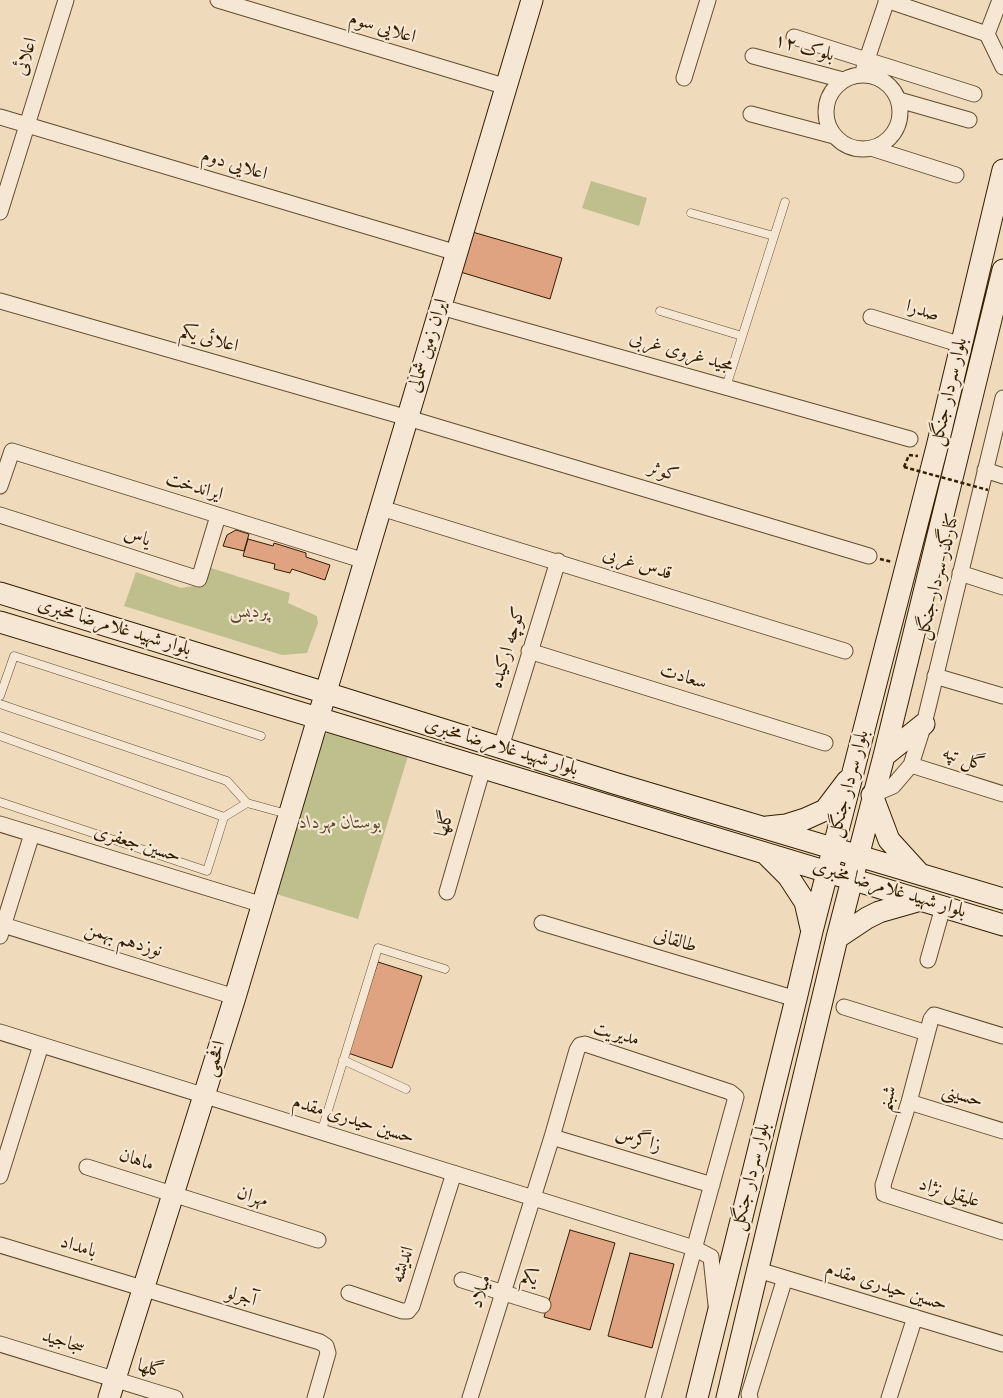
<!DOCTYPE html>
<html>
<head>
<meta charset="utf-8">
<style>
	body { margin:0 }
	canvas { display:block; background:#efdabc }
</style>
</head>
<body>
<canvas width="1003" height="1398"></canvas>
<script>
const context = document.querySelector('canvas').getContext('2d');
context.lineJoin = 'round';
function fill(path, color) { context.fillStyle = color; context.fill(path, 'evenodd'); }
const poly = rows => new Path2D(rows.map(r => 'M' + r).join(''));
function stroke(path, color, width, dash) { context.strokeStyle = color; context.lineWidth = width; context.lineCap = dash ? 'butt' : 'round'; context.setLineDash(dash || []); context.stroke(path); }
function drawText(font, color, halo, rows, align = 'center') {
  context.font = font + ' "IM FELL English",Amiri,serif'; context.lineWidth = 4.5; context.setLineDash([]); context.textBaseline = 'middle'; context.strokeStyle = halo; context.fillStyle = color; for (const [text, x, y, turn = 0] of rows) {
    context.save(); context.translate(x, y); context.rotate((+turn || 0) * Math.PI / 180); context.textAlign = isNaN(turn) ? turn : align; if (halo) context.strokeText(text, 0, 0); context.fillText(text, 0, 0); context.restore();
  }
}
fill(poly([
	[591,181,647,198,639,226,582,208],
	[211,568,290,593,288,603,317,616,318,623,307,653,282,655,124,606,136,572,181,588,205,584],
	[329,732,408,756,358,919,273,893,320,738]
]), '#bfbe8d');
const building = poly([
	[469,231,562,258,550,299,457,271,469,231],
	[236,530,249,534,244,551,223,546,227,535,236,530],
	[248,539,273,546,274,543,306,553,306,557,330,565,325,580,292,569,290,573,274,569,275,564,243,556,248,539],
	[378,962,422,976,392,1068,348,1053,378,962],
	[570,1230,615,1243,590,1330,544,1317,570,1230],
	[630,1253,674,1264,652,1348,608,1336,630,1253]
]);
fill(building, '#e0a382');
stroke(building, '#331e00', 1);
const lane = poly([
	[691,213,774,236],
	[660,311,742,336],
	[726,387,785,202],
	[0,696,14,656,261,736],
	[0,704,227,781,247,803,287,814],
	[0,736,224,817],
	[0,802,207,871,224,817,247,803],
	[343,1060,406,1089],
	[321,1133,378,948,445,969]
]);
const street = poly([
	[218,0,507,87],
	[886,0,987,34],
	[1000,0,987,34,1003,67],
	[794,37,974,94],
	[753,56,843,80],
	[864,68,887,0],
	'826 112a37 37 0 1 1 74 0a37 37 0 1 1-74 0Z',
	[684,78,708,0],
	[899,100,969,120],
	[751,114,834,136],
	[0,117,457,253],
	[871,148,956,175],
	[0,212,66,0],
	[0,301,408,418,869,556],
	[441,307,910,439],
	[871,317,962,345],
	[985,470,1003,476],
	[0,486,12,451,365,561],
	[381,508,845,651],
	[0,515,199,579,218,516],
	[960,573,1003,587],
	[529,651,825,743],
	[935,676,1003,696],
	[501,747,558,561],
	[911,765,1003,794],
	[872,795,893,786,911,765,924,724,1003,398],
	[0,824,263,905],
	[447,892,483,768],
	[542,923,796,999],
	[0,924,235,997],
	[0,936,32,834],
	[928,960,943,907],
	[844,1007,927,1033],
	[0,1032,694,1248,711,1257,716,1305],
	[1003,1036,934,1015,931,1019,909,1102,883,1185,884,1194,1003,1232],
	[909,1102,1003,1131],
	[552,1137,712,1185],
	[87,1167,318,1240],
	[0,1176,41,1045],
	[0,1245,320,1342,326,1346,328,1353,315,1398],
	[758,1270,1003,1344],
	[462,1280,543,1305],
	[349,1293,402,1311,408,1311,412,1306,454,1173],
	[0,1344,175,1398],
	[470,1398,552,1137,577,1050,580,1045,585,1044,730,1092,736,1097,653,1398],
	[750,1398,749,1394,785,1278],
	[889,1398,915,1317]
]);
const secondary = poly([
	[0,593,326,693,614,783,1003,899],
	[0,622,1003,925],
	[884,756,924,724],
	[872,795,889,840,919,873],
	[767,827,786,825,805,819,825,810,847,781],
	[767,855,788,876,805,902,811,928],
	[837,938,867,918,879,912,921,900],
	[109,1398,235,997,532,0],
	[697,1398,796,999,812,931,937,447,1003,170],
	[727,1398,837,938,884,756,1003,270]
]);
stroke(lane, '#624d2f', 9);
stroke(street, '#624d2f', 17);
stroke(secondary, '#331e00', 23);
stroke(poly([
	[904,467,909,455,918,456],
	[880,559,892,562]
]), '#331e00', 2.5, [4, 2.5]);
stroke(lane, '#f5e7d3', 8);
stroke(street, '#f5e7d3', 15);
stroke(secondary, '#f5e7d3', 21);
stroke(poly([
	[904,467,988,490]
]), '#331e00', 2.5, [4, 2.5]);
drawText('19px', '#331e00', '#f5e7d3', [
	["اعلایی سوم",382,29,17],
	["بلوک ۱۲",804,49,15],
	["اعلائی",27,57,-73],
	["اعلایی دوم",234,166,17],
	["صدرا",922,312,17],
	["اعلائی یکم",209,340,16],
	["ایران زمین شمالی",429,346,-73],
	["مجید غروی غربی",681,353,16],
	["بلوار سردار جنگل",950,392,-77],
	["کوثر",663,473,17],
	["ایراندخت",194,488,17],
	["یاس",137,538,18],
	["قدس غربی",637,565,17],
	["کنارگذر سردار جنگل",939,577,-76],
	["بلوار شهید غلامرضا مخبری",114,628,17],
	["کوچه ارکیده",509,648,-73],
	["سعادت",683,678,17],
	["بلوار شهید غلامرضا مخبری",501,748,17],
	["گل تپه",963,760,18],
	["بلوار سردار جنگل",850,784,-75],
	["گلها",446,824,-74],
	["حسین جعفری",137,845,17],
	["بلوار شهید غلامرضا مخبری",889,890,17],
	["نوزدهم بهمن",123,941,17],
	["طالقانی",675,942,17],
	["مدیریت",616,1035,16],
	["افخمی",216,1059,-73],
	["حسینی",962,1097,17],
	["شبنم",889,1099,-74],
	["حسین حیدری مقدم",353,1121,17],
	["زاگرس",638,1141,17],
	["ماهان",136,1161,18],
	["بلوار سردار جنگل",752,1177,-76],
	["علیقلی نژاد",949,1194,17],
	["مهران",252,1198,18],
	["بامداد",78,1248,17],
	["اندیشه",404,1265,-72],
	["یکم",529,1279,17],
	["حسین حیدری مقدم",886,1288,17],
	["میلاد",482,1292,-73],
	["آجرلو",241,1298,17],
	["سجاجید",63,1343,18],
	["گلها",150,1370,16]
]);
drawText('italic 19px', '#5d4e2a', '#f5e7d3', [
	["پردیس",249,613],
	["بوستان مهرداد",340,824]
]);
</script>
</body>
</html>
